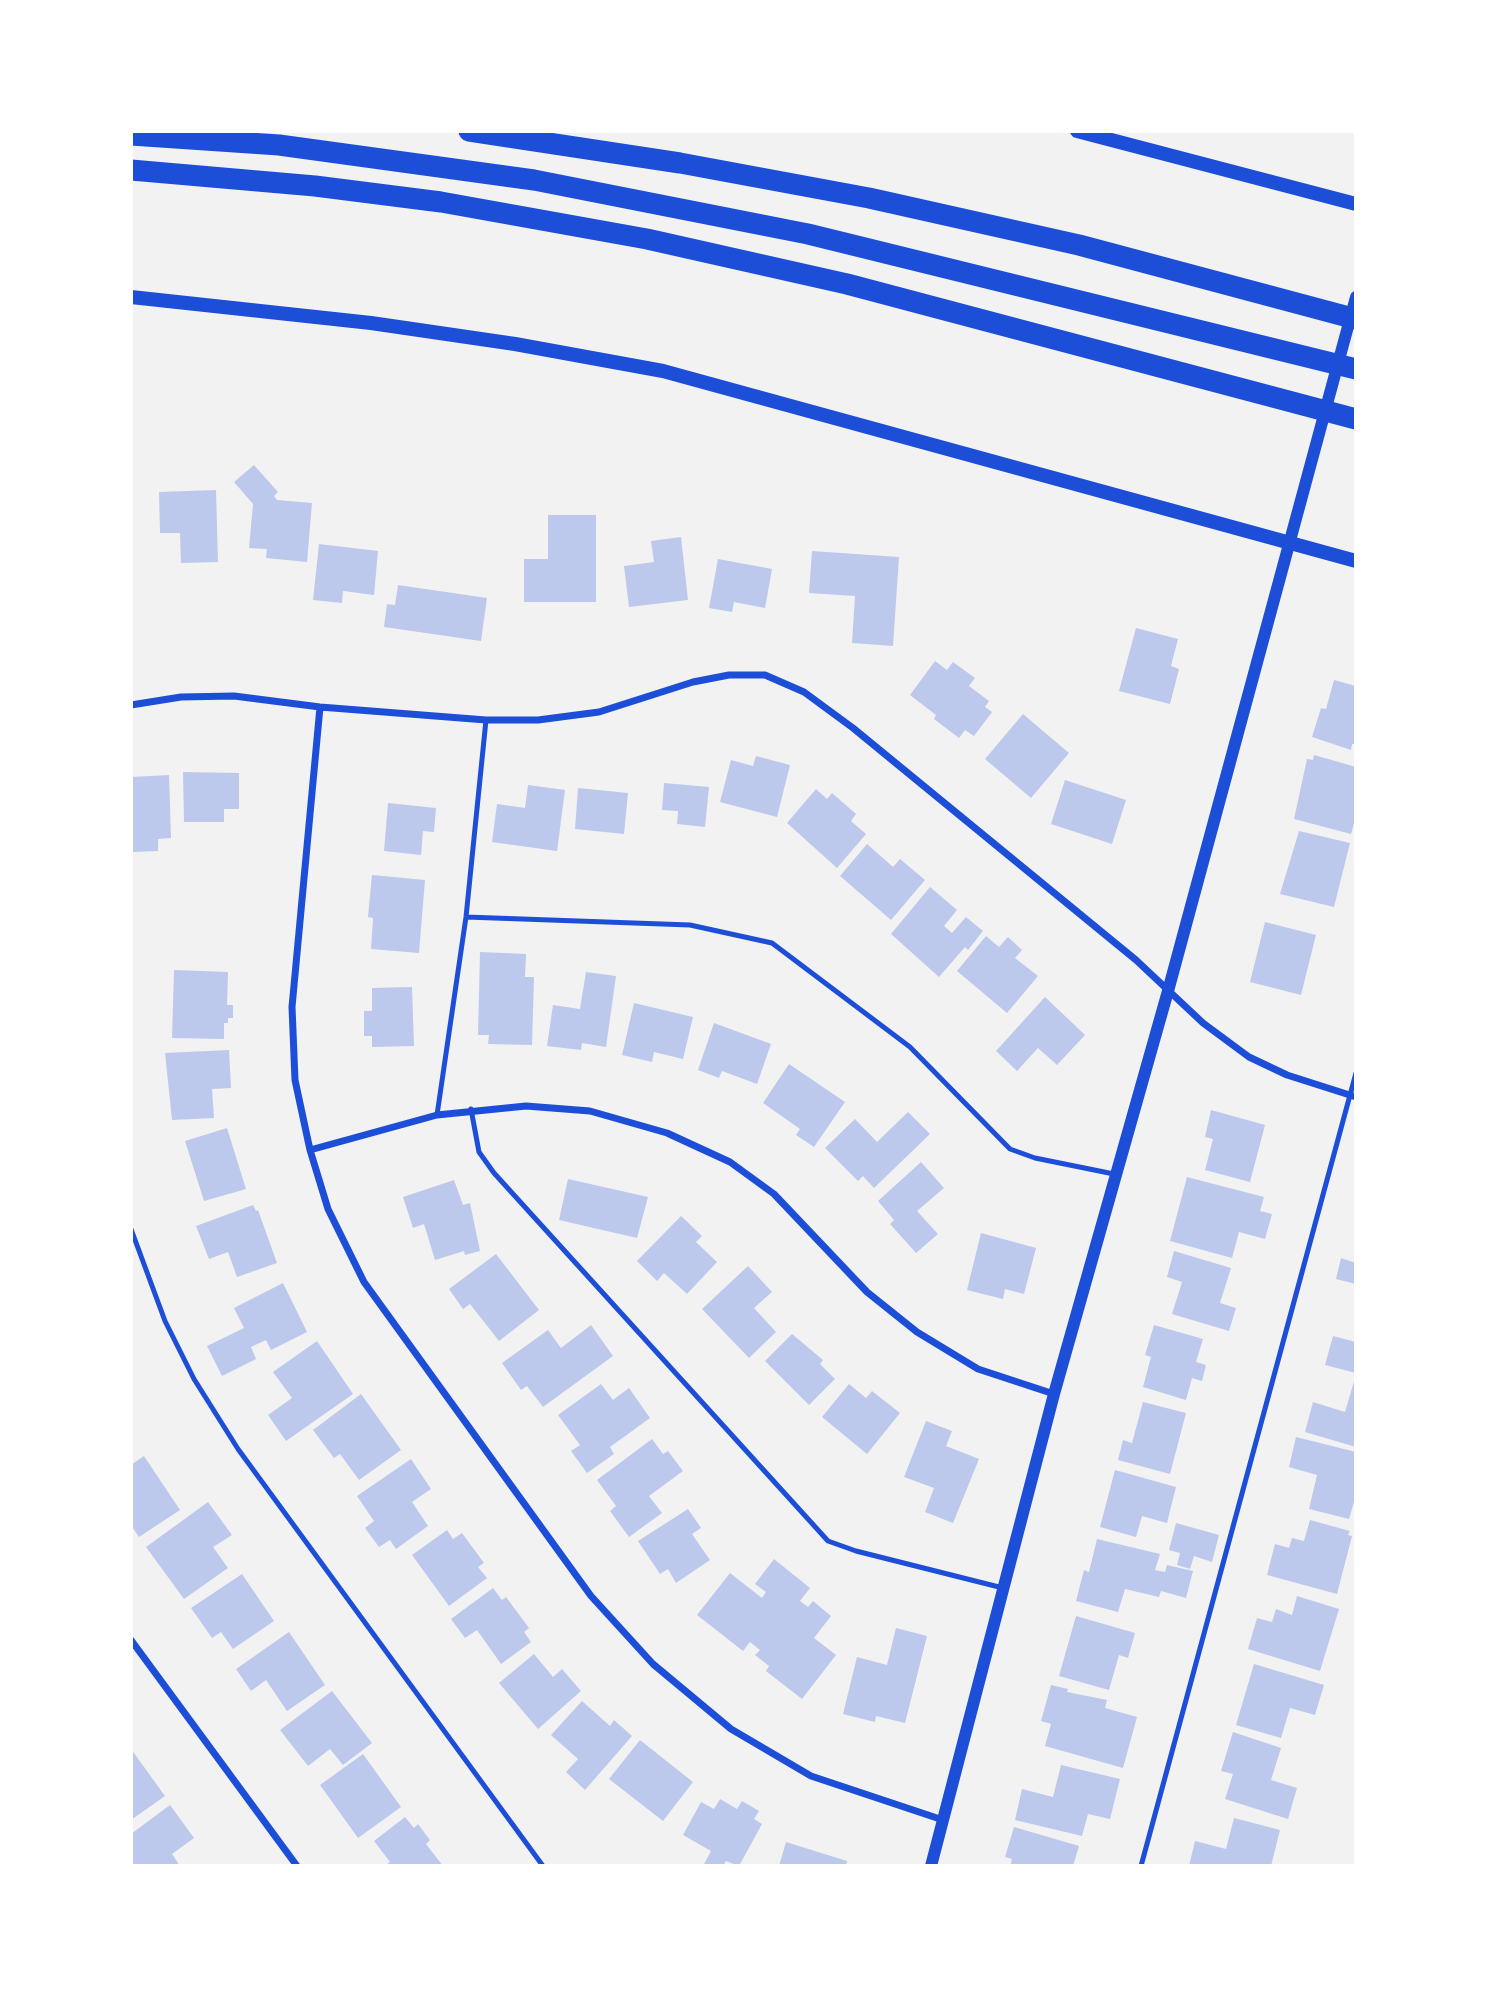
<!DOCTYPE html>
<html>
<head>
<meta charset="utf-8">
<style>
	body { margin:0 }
	#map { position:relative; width:1487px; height:1997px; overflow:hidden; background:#f2f2f2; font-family:"DM Sans",sans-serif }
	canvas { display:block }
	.frame { position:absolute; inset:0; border:133px solid #fff; pointer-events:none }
</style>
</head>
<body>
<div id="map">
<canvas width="1487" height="1997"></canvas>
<div class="frame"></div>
</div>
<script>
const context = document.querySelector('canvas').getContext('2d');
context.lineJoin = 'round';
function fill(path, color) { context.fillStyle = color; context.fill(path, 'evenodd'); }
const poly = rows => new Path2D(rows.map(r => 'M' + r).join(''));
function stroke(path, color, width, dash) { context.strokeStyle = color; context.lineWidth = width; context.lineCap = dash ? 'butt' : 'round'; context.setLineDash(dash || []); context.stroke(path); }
fill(poly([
	[254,465,278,492,274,496,277,500,312,503,307,562,266,558,267,549,249,548,253,504,234,482],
	[216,490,218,562,181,563,180,533,160,533,159,492],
	[548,515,596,515,596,602,524,602,524,559,548,559],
	[681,537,688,600,629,607,624,566,654,562,651,541],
	[319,544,378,551,374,595,343,591,342,603,313,600],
	[812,551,899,557,893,646,852,643,855,596,809,593],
	[718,559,772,569,765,608,734,602,732,612,709,608],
	[398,585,487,598,481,641,384,627,387,604,395,605],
	[1136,628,1178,639,1171,666,1179,669,1170,704,1119,691],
	[935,661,947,670,953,662,975,678,969,686,989,701,985,707,992,712,974,736,965,730,959,738,934,719,936,715,910,695],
	[1334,680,1356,686,1356,744,1352,744,1351,750,1312,737,1321,708,1326,709],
	[1023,714,1069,753,1031,798,985,759],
	[1314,755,1356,767,1356,816,1351,834,1294,819,1307,759,1313,760],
	[756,756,790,765,777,817,720,802,731,760,753,766],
	[183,772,239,773,239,809,224,809,224,822,184,822],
	[169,775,171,838,158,839,158,851,132,852,131,777],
	[1065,780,1126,800,1112,844,1051,824],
	[664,783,709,787,705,827,677,824,678,811,662,810],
	[528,785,565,790,557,851,492,842,497,804,525,808],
	[578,788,628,793,624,834,575,829],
	[816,789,827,799,832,793,856,814,851,821,866,834,837,868,787,823],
	[388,803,436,808,434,832,423,831,421,855,384,851],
	[1299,831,1350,843,1334,907,1280,894],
	[867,844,893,867,900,859,925,880,891,920,840,876],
	[372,875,425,880,419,953,371,949,373,918,368,917],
	[930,887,957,910,944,926,952,933,966,917,983,931,968,950,965,947,939,977,891,934],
	[1265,922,1316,935,1301,995,1250,982],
	[986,936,999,947,1008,937,1022,950,1015,958,1038,976,1007,1013,957,971],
	[480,952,526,954,525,977,534,977,532,1045,488,1044,489,1035,478,1035],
	[174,970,228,972,227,1005,233,1005,233,1018,228,1018,228,1023,224,1023,224,1039,172,1038],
	[586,972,616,976,606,1047,582,1043,581,1050,547,1046,553,1005,580,1009],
	[412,987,414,1046,372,1047,372,1036,364,1036,364,1011,372,1011,372,988],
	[1045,997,1085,1035,1057,1065,1038,1048,1017,1071,996,1051],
	[634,1003,693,1017,683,1059,654,1052,652,1062,622,1055],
	[714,1023,771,1044,757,1084,722,1071,719,1078,698,1070],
	[229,1050,231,1088,212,1089,214,1118,172,1120,165,1053],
	[789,1064,845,1102,814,1147,796,1135,800,1129,763,1103],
	[1211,1110,1265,1125,1250,1182,1205,1170,1213,1139,1205,1137],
	[908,1112,930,1134,874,1188,863,1176,858,1181,825,1148,855,1119,877,1142],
	[227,1128,246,1189,204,1201,185,1141],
	[921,1162,944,1188,917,1211,938,1234,916,1253,890,1224,894,1220,878,1201],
	[1187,1177,1264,1197,1260,1211,1272,1214,1265,1239,1239,1232,1232,1258,1170,1241],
	[568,1179,648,1197,637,1238,559,1220],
	[454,1180,463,1205,470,1203,480,1251,465,1255,464,1251,435,1260,424,1224,413,1228,403,1197],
	[253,1205,256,1211,258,1210,277,1263,237,1277,228,1252,209,1259,196,1226],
	[681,1216,702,1236,696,1242,717,1262,687,1294,664,1273,657,1281,637,1261],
	[981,1233,1036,1248,1024,1294,1005,1289,1003,1299,967,1290],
	[1174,1251,1231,1268,1220,1303,1236,1308,1229,1331,1172,1314,1182,1282,1167,1277],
	[496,1254,539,1310,499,1341,470,1304,463,1309,449,1289],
	[1341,1258,1356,1263,1356,1284,1336,1279],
	[748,1266,772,1292,754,1308,776,1332,749,1358,702,1309],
	[283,1283,307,1332,271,1350,266,1340,251,1347,256,1359,222,1376,207,1346,244,1328,234,1308],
	[591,1325,613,1356,543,1407,527,1386,521,1390,502,1363,548,1330,561,1348],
	[1154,1325,1203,1339,1196,1362,1206,1365,1202,1381,1192,1378,1186,1400,1143,1387,1151,1357,1145,1355],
	[792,1334,823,1360,820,1364,835,1379,809,1405,765,1361],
	[1333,1336,1356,1342,1356,1373,1325,1365],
	[317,1341,353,1394,286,1441,268,1415,292,1398,273,1372],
	[1355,1378,1356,1447,1305,1432,1313,1402,1345,1412],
	[601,1384,613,1400,629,1388,650,1418,610,1447,614,1454,587,1473,571,1451,580,1445,558,1415],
	[849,1384,866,1398,872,1391,900,1413,867,1454,822,1417],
	[361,1394,401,1450,359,1480,340,1454,334,1458,313,1430],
	[1143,1402,1186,1413,1170,1474,1118,1460,1123,1440,1132,1443],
	[926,1421,952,1431,946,1446,979,1459,953,1523,925,1512,934,1488,904,1477],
	[1296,1437,1356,1452,1356,1495,1349,1519,1309,1509,1317,1475,1289,1467],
	[652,1439,663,1454,668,1451,683,1471,649,1496,662,1513,629,1537,610,1511,616,1506,597,1480],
	[144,1456,180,1510,139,1537,131,1525,131,1465],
	[411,1459,431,1489,412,1502,428,1526,396,1549,390,1540,379,1547,365,1528,374,1521,357,1496],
	[1115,1470,1176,1487,1167,1523,1142,1516,1136,1537,1100,1527],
	[208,1502,232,1535,213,1547,228,1568,184,1599,146,1547],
	[688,1509,701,1528,692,1534,710,1560,676,1583,668,1569,660,1574,638,1541],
	[1310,1520,1350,1531,1348,1535,1352,1536,1337,1594,1267,1575,1275,1544,1289,1548,1292,1538,1304,1541],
	[1176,1523,1219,1535,1212,1562,1194,1556,1190,1569,1177,1565,1180,1553,1169,1550],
	[447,1530,453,1539,462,1533,484,1563,478,1567,487,1578,449,1606,412,1555],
	[1097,1539,1160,1554,1155,1570,1165,1572,1167,1565,1193,1571,1186,1598,1161,1591,1159,1597,1125,1589,1118,1612,1076,1601,1084,1570,1089,1572],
	[774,1559,810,1588,800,1601,808,1607,813,1601,831,1616,814,1638,836,1655,802,1699,766,1671,769,1666,755,1655,760,1650,750,1642,743,1651,697,1615,730,1573,762,1598,766,1592,755,1584],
	[242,1574,274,1621,233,1649,221,1632,212,1638,191,1608],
	[493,1588,502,1600,506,1597,529,1628,524,1632,531,1642,501,1664,477,1630,465,1638,451,1619],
	[1297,1596,1339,1609,1320,1671,1248,1649,1257,1618,1272,1622,1276,1609,1292,1615],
	[1076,1616,1135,1633,1128,1658,1119,1655,1109,1690,1059,1676],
	[896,1628,927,1636,905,1723,876,1716,875,1722,843,1714,857,1657,887,1665],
	[289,1632,325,1685,287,1711,266,1680,251,1691,236,1669],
	[534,1654,553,1677,562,1669,581,1691,538,1729,499,1683],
	[1254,1664,1324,1685,1315,1715,1290,1708,1281,1738,1236,1725],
	[1051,1685,1068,1689,1067,1692,1107,1700,1105,1708,1137,1717,1123,1768,1045,1746,1051,1724,1041,1721],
	[332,1691,372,1743,343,1765,330,1749,308,1766,280,1730],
	[582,1701,610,1726,614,1720,632,1736,585,1790,566,1772,578,1759,551,1735],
	[1233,1732,1281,1748,1271,1780,1297,1788,1288,1819,1225,1799,1233,1774,1221,1771],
	[640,1740,693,1782,663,1821,609,1779],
	[131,1749,165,1796,131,1820],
	[363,1754,401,1807,358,1838,320,1785],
	[1061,1765,1120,1779,1110,1819,1088,1814,1082,1836,1015,1820,1022,1789,1053,1797],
	[720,1799,737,1809,742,1801,759,1811,754,1819,762,1824,739,1866,726,1861,723,1866,703,1866,711,1851,683,1835,701,1802,714,1809],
	[170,1805,194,1838,172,1854,180,1866,131,1866,131,1834],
	[405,1817,414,1828,418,1824,430,1840,426,1844,443,1866,385,1866,390,1862,374,1841],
	[1234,1818,1280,1830,1271,1866,1189,1866,1195,1841,1226,1849],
	[1014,1827,1079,1846,1073,1866,1010,1866,1012,1859,1005,1857],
	[786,1842,847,1861,846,1866,779,1866]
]), '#bdc9ec');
stroke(poly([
	[466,917,690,925,772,943,910,1047,1010,1149,1035,1158,1114,1174],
	[471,1109,479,1152,494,1173,828,1541,856,1551,1003,1588],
	[437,1115,466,917,486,720],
	[131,1229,165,1321,194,1379,238,1449,543,1866],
	[1141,1866,1356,1073]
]), '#1d4ed8', 5);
stroke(poly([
	[131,705,181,697,234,696,320,707,486,720,538,720,599,712,693,682,729,675,765,675,804,692,853,728,1136,960,1203,1023,1249,1057,1287,1075,1356,1097],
	[320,707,292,1007,295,1080,310,1150,328,1209,364,1282,591,1596,653,1664,731,1729,811,1776,943,1820],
	[310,1150,437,1115,526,1106,590,1111,667,1133,730,1162,774,1194,867,1292,917,1332,978,1369,1054,1394],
	[131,1640,297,1866]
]), '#1d4ed8', 7);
stroke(poly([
	[931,1866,1054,1394,1168,991,1356,297]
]), '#1d4ed8', 12);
stroke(poly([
	[1077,131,1356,204],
	[131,297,371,323,515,344,663,371,1356,561]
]), '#1d4ed8', 14);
stroke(poly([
	[469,131,680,163,869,198,1079,245,1356,319],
	[131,135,279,145,534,180,808,234,1356,369],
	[131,170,315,186,441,202,647,239,847,284,1356,419]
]), '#1d4ed8', 21);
</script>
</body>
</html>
